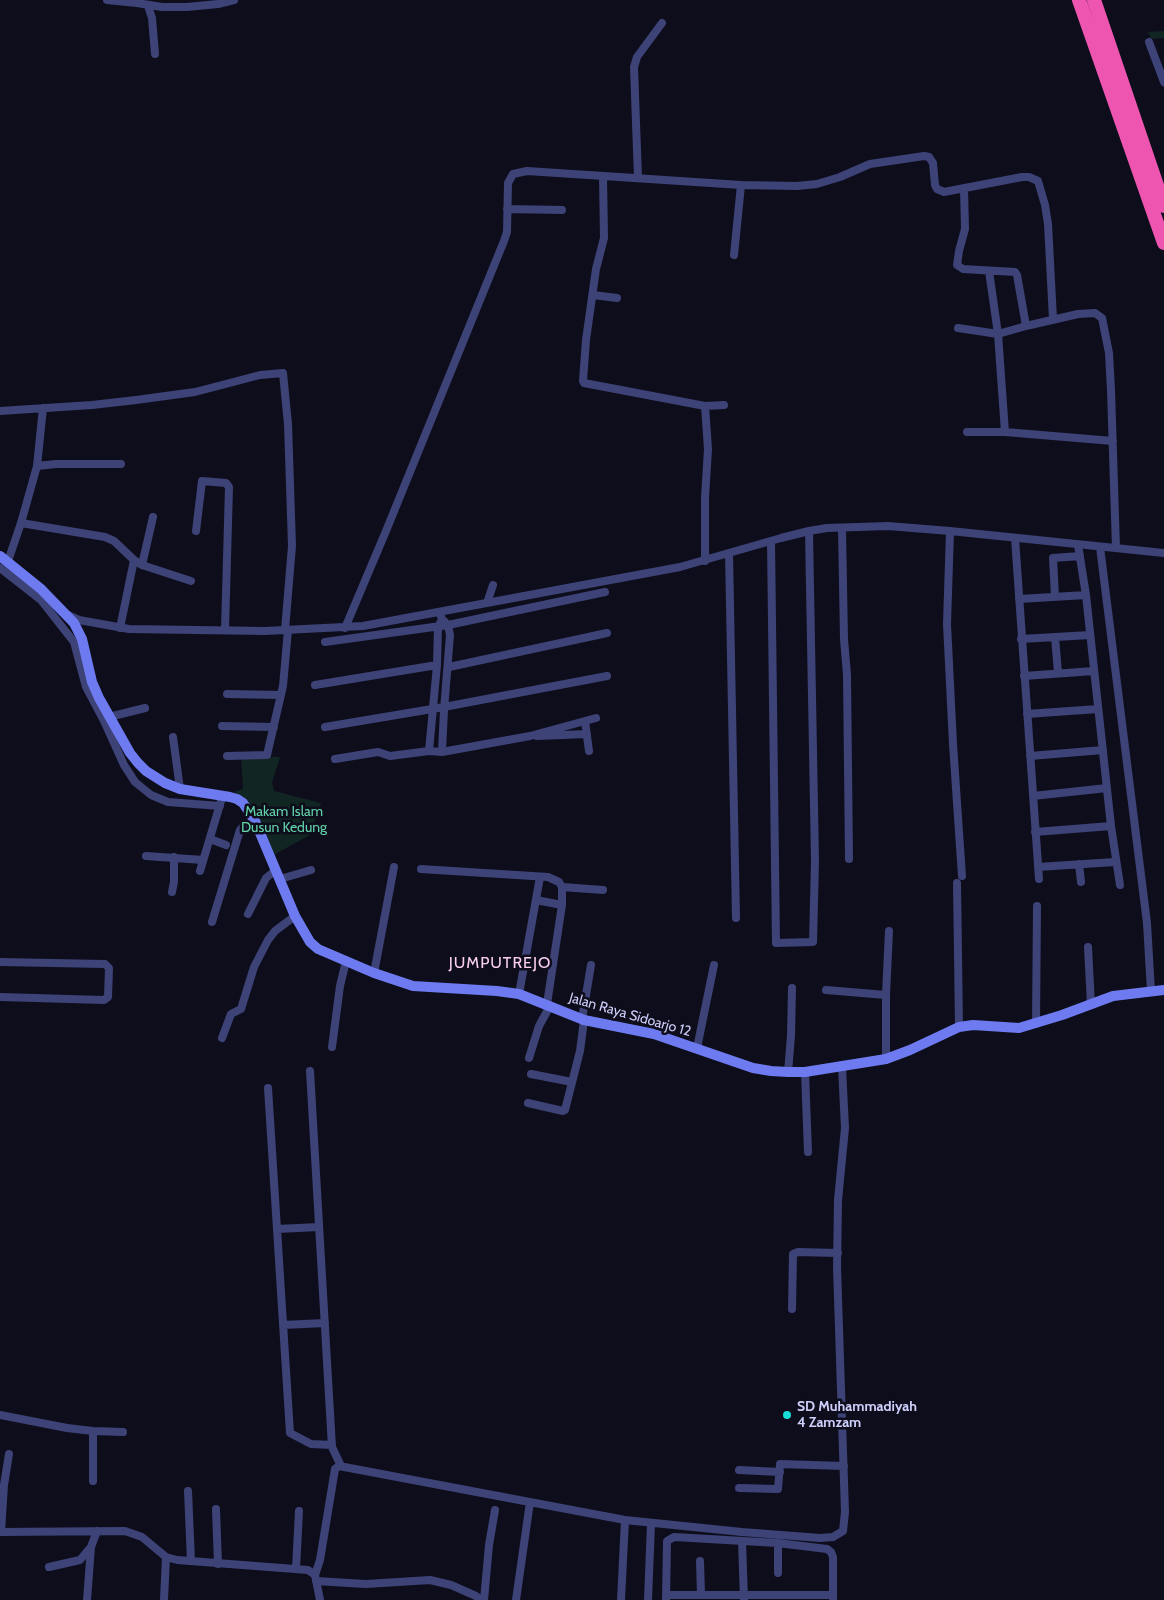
<!DOCTYPE html>
<html>
<head>
<meta charset="utf-8">
<style>
	body { margin:0 }
	canvas { display:block; background:#0e0d1c }
</style>
</head>
<body>
<canvas width="1164" height="1600"></canvas>
<script>
const context = document.querySelector('canvas').getContext('2d');
context.lineJoin = 'round';
function fill(path, color) { context.fillStyle = color; context.fill(path, 'evenodd'); }
const poly = rows => new Path2D(rows.map(r => 'M' + r).join(''));
function stroke(path, color, width, dash) { context.strokeStyle = color; context.lineWidth = width; context.lineCap = dash ? 'butt' : 'round'; context.setLineDash(dash || []); context.stroke(path); }
function drawText(font, color, halo, rows, align = 'center') {
  context.font = font + ' Cabin,sans-serif'; context.lineWidth = 5; context.setLineDash([]); context.textBaseline = 'middle'; context.strokeStyle = halo; context.fillStyle = color; for (const [text, x, y, turn = 0] of rows) {
    context.save(); context.translate(x, y); context.rotate((+turn || 0) * Math.PI / 180); context.textAlign = isNaN(turn) ? turn : align; if (halo) context.strokeText(text, 0, 0); context.fillText(text, 0, 0); context.restore();
  }
}
fill(poly([
	[1164,31,1164,38,1151,39,1148,32],
	[241,756,280,757,272,782,274,791,321,803,310,835,270,857,243,799,234,792,243,789]
]), '#112522');
stroke(poly([
	[107,0,137,3,136,0],
	[137,3,162,7,187,7,218,4,234,0],
	[148,6,152,18,155,54],
	[1149,42,1164,82],
	[603,176,604,238,596,269,586,340,583,381,584,383,705,406,724,405],
	[638,178,634,67,637,57,662,23],
	[964,188,965,229,959,251,957,265,963,269,1015,272,1017,275,1026,326],
	[507,209,562,210],
	[734,255,741,185],
	[989,271,998,334,1005,432],
	[593,295,617,298],
	[958,328,998,334,1026,326,1078,314,1095,313,1102,318,1109,353,1111,390,1116,548],
	[705,406,708,449,705,498,705,561],
	[0,411,92,405,136,400,195,392,260,375,283,373,288,424,292,546,285,630],
	[967,432,1005,432,1113,441],
	[37,466,56,464,121,464],
	[21,523,105,537,114,541,134,560,142,565,191,581],
	[842,528,844,639,847,675,849,859],
	[196,531,202,481,226,483,229,487,225,630],
	[950,531,947,624,953,744,962,876],
	[1015,538,1039,879],
	[771,541,776,943,813,942,815,861,809,531],
	[1078,545,1086,595,1111,826,1120,885],
	[1100,547,1147,923,1151,991],
	[729,553,736,918],
	[8,561,21,523,37,466,43,408],
	[142,565,153,517],
	[0,568,41,600,74,642,86,687,105,723,124,765,135,782,151,795,168,802,220,806],
	[1055,597,1053,558,1080,556],
	[1019,599,1086,595],
	[487,603,493,585],
	[439,612,442,619,448,625,450,635,444,710,442,752],
	[68,615,79,620,129,629,265,631,363,626,680,567,781,538,809,531,827,528,888,526,950,531,1164,553],
	[120,628,134,560],
	[345,628,386,531,504,241,507,232,508,183,513,174,527,171,741,185,797,186,817,184,840,177,870,164,924,156,929,157,933,163,935,185,937,189,944,192,1022,177,1029,177,1038,181,1045,205,1048,224,1053,319],
	[1055,637,1058,673],
	[1021,639,1090,635],
	[325,642,448,625,605,592],
	[449,667,607,633],
	[1024,676,1094,671],
	[315,685,437,665],
	[227,694,281,695],
	[1027,714,1098,709],
	[109,717,145,708],
	[585,721,589,751],
	[222,726,274,727],
	[325,727,444,707,607,676],
	[537,736,587,734],
	[173,737,180,789],
	[429,751,437,665,438,627,440,623],
	[227,756,267,755,283,686,288,630],
	[1030,756,1103,750],
	[335,759,378,752,390,756,429,751,442,752,530,736,596,718],
	[1033,796,1107,788],
	[1035,832,1111,826],
	[210,839,226,845],
	[146,856,203,860],
	[1079,864,1081,882],
	[1038,867,1115,862],
	[421,869,548,877,559,882,562,887,562,905,547,1004],
	[200,871,221,801],
	[280,879,311,870],
	[957,883,959,1027],
	[562,887,603,890],
	[172,892,174,882,174,857],
	[536,900,562,905],
	[248,914,266,878,276,870],
	[212,922,240,830,244,825,255,821],
	[1088,947,1091,1005],
	[0,962,105,964,109,968,108,997,104,1000,0,997],
	[374,973,394,867],
	[826,990,886,995],
	[519,994,540,877],
	[582,1019,591,965],
	[1036,1024,1037,906],
	[222,1038,231,1014,241,1009,254,967,268,940,275,931,295,916],
	[332,1047,340,986,346,961],
	[697,1048,714,965],
	[529,1058,539,1026,550,1006],
	[886,1059,886,995,889,931],
	[310,1071,332,1447,341,1466],
	[788,1072,791,1036,792,988],
	[805,1072,808,1152],
	[531,1074,572,1082],
	[268,1088,290,1433,311,1444,332,1445],
	[528,1103,563,1111,565,1110,580,1051,584,1020],
	[277,1229,319,1227],
	[792,1309,793,1254,798,1252,838,1253],
	[283,1325,325,1323],
	[0,1415,67,1428,93,1431,123,1432],
	[739,1470,780,1472],
	[93,1481,93,1431],
	[739,1488,778,1489,780,1464,844,1466],
	[188,1491,191,1561],
	[216,1509,218,1564],
	[0,1532,125,1531,142,1537,166,1557,177,1560,308,1570,315,1575,320,1600],
	[1,1532,4,1485,9,1454],
	[742,1541,744,1600],
	[700,1561,701,1595],
	[49,1567,80,1560,90,1548],
	[296,1569,299,1511],
	[778,1573,778,1543],
	[315,1575,320,1560,335,1469,339,1466,625,1520,742,1532,820,1538,833,1537,843,1531,845,1512,837,1267,838,1200,845,1128,842,1067],
	[316,1581,366,1584,430,1580,451,1585,476,1596,481,1600],
	[666,1595,833,1595],
	[87,1600,91,1547,97,1531],
	[164,1600,166,1557],
	[484,1600,489,1545,495,1510],
	[516,1600,530,1502],
	[621,1600,625,1520],
	[648,1600,651,1524],
	[666,1600,667,1541,674,1537,778,1543,827,1549,831,1552,833,1557,833,1600]
]), '#3d4277', 8);
stroke(poly([
	[0,556,41,589,74,623,82,639,92,682,99,698,130,753,138,763,146,771,165,783,180,789,230,797,237,799,243,803,255,821,295,916,310,942,318,949,374,973,413,986,497,991,519,994,584,1020,654,1034,753,1068,771,1071,788,1072,805,1072,886,1059,910,1050,959,1027,973,1025,1019,1028,1062,1015,1113,996,1164,990]
]), '#6e7bf0', 10);
stroke(poly([
	[1079,0,1164,243],
	[1094,0,1164,206]
]), '#ee55b1', 14);
for (const [x, y, r, color] of [
	[787,1415,5,"#16ddd8"]
]) { const dot = new Path2D(); dot.arc(x, y, r, 0, 2 * Math.PI); context.fillStyle = color; context.fill(dot); stroke(dot, '#0e0d1c', 2); }
drawText('14px', '#62d2a8', '#0e0d1c', [
	["Makam Islam",284,812],
	["Dusun Kedung",284,828]
]);
drawText('14px', '#cecefa', '#0e0d1c', [
	["Jalan Raya Sidoarjo 12",630,1015,16]
]);
drawText('bold 14px', '#cecefa', '#0e0d1c', [
	["SD Muhammadiyah",797,1407],
	["4 Zamzam",797,1423]
], 'left');
context.letterSpacing = '1px';
drawText('16px', '#facff0', '#0e0d1c', [
	["JUMPUTREJO",500,963]
]);
context.letterSpacing = '0px';
</script>
</body>
</html>
